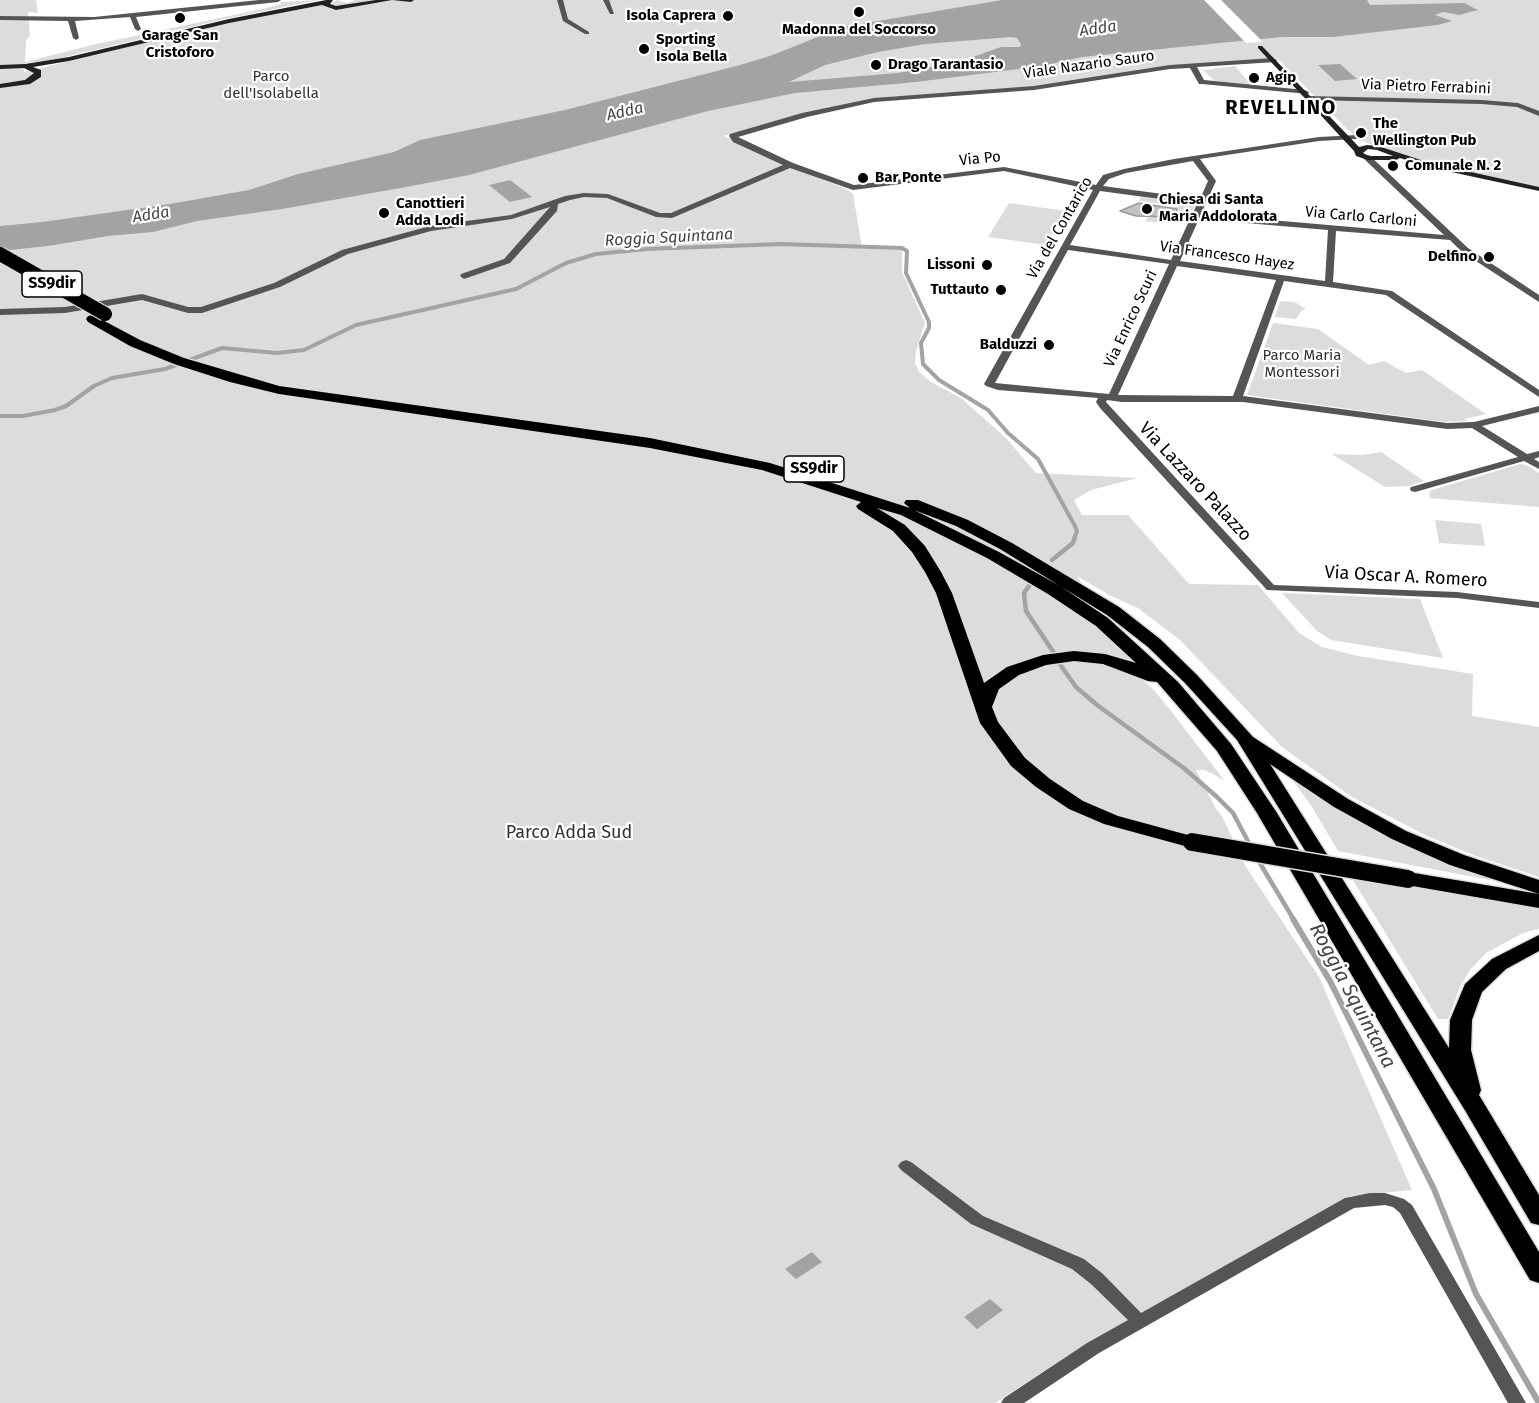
<!DOCTYPE html>
<html>
<head>
<meta charset="utf-8">
<style>
	body { margin:0 }
	canvas { display:block; background:#fff }
</style>
</head>
<body>
<canvas width="1539" height="1403"></canvas>
<script>
const context = document.querySelector('canvas').getContext('2d');
context.lineJoin = 'round';
function fill(path, color) { context.fillStyle = color; context.fill(path, 'evenodd'); }
const poly = rows => new Path2D(rows.map(r => 'M' + r).join(''));
function stroke(path, color, width, dash) { context.strokeStyle = color; context.lineWidth = width; context.lineCap = dash ? 'butt' : 'round'; context.setLineDash(dash || []); context.stroke(path); }
function drawText(font, color, halo, rows, align = 'center') {
  context.font = font + ' "Fira Sans",sans-serif'; context.lineWidth = 4.5; context.setLineDash([]); context.textBaseline = 'middle'; context.strokeStyle = halo; context.fillStyle = color; for (const [text, x, y, turn = 0] of rows) {
    context.save(); context.translate(x, y); context.rotate((+turn || 0) * Math.PI / 180); context.textAlign = isNaN(turn) ? turn : align; if (halo) context.strokeText(text, 0, 0); context.fillText(text, 0, 0); context.restore();
  }
}
fill(poly([
	[0,0,36,0,38,13,28,12,30,36,26,40,25,62,92,45,262,9,281,4,280,2,320,0,225,19,52,60,25,63,24,72,240,20,321,4,328,5,337,0,347,3,355,0,1539,0,1539,187,1408,158,1357,139,1277,58,1169,67,1033,88,890,97,804,115,724,136,788,166,846,189,853,194,862,248,902,250,902,272,925,323,916,351,915,363,919,372,931,382,961,398,1006,438,1036,473,1138,478,1091,490,1074,500,1082,515,1128,515,1189,584,1258,585,1299,633,1322,647,1358,656,1473,674,1472,716,1539,727,1539,877,1476,856,1427,836,1352,797,1282,747,1180,640,1138,608,1111,596,1077,576,1123,650,1130,658,1129,660,1140,678,1153,689,1171,711,1224,780,1205,770,1196,770,1216,809,1222,816,1246,867,1319,977,1412,1190,1351,1196,1087,1343,995,1403,0,1403],
	[1235,66,1251,85,1215,81,1203,70],
	[1141,197,1196,204,1191,213,1172,215,1162,223,1145,221,1149,216,1177,206,1139,201],
	[1009,203,1066,211,1046,245,988,237],
	[1280,301,1295,302,1306,309,1302,310,1296,319,1275,317],
	[1273,323,1318,329,1369,365,1384,361,1406,373,1422,370,1486,414,1465,419,1466,421,1444,422,1247,395],
	[1381,452,1424,481,1409,486,1385,487,1332,454,1363,455],
	[1520,464,1526,465,1539,473,1539,507,1430,498,1429,492,1432,490],
	[1435,520,1481,524,1485,546,1439,543],
	[1282,593,1420,599,1443,658,1331,640,1317,631],
	[1286,771,1371,828,1409,846,1516,885,1338,851,1312,807],
	[1351,877,1539,908,1539,929,1523,933,1486,953,1470,970,1460,987,1448,1019,1438,1019]
]), '#dcdcdc');
fill(poly([
	[1002,0,1367,0,1370,5,1464,3,1478,10,1459,15,1443,12,1435,15,1452,21,1438,25,1333,37,1283,37,1230,42,1082,57,1042,66,916,82,795,93,708,111,469,175,406,187,282,209,197,221,153,232,108,236,48,246,0,251,0,226,42,222,170,204,249,190,298,174,394,152,420,140,565,110,740,65,770,56,843,27],
	[1010,37,1017,38,1021,44,1020,47,1001,47,959,62,898,73,789,82,825,65,878,52,925,44],
	[1340,64,1357,79,1335,81,1318,65],
	[510,180,532,197,510,202,489,185],
	[812,1252,822,1262,796,1279,785,1269],
	[990,1299,1003,1310,977,1329,964,1317]
]), '#a3a3a3');
fill(poly([
	[1204,0,1221,0,1263,42,1246,43]
]), '#fff');
stroke(poly([
	[0,416,23,416,55,410,66,406,94,386,112,378,165,369,222,348,277,353,304,350,356,325,516,289,566,263,596,254,647,249,781,244,902,248,907,251,906,273,929,322,929,328,921,343,923,364,939,380,988,410,1008,433,1038,459,1075,526,1077,531,1074,539]
]), '#a3a3a3', 4);
stroke(poly([
	[1052,560,1073,543,1075,537],
	[1031,583,1024,593,1026,611,1054,653],
	[1059,663,1076,687,1097,705,1185,769,1217,797,1233,813,1251,847],
	[1258,860,1294,920]
]), '#a3a3a3', 4.5);
stroke(poly([
	[1293,919,1330,981,1434,1189,1476,1294,1539,1403]
]), '#a3a3a3', 6);
const building = poly([
	[1139,203,1177,209,1176,217,1136,216,1120,211,1139,203]
]);
fill(building, '#c4c4c4');
stroke(building, '#999', 1.5);
const highway = poly([
	[93,315,140,340,184,358,279,386,650,438,770,463,910,508,904,503,906,500,918,500,968,520,1012,543,1119,607,1160,639,1197,675,1253,737,1348,799,1406,831,1464,855,1539,880,1539,894,1450,865,1392,839,1334,807,1270,764,1449,1048,1450,1020,1465,984,1492,959,1539,935,1539,951,1506,969,1482,992,1472,1020,1471,1050,1481,1090,1479,1095,1539,1195,1539,1225,1531,1223,1466,1112,1237,740,1185,683,1148,647,1107,615,1000,549,956,526,914,510,999,552,1060,586,1108,618,1178,682,1231,744,1277,813,1539,1252,1539,1283,1530,1280,1257,813,1217,751,1157,682,1148,681,1103,664,1074,661,1046,665,1019,675,999,689,992,707,998,722,1025,758,1050,779,1083,801,1118,816,1199,838,1202,842,1199,846,1192,848,1104,824,1069,809,1036,787,1011,766,980,723,936,593,925,572,912,552,893,531,858,509,856,506,861,502,762,470,650,448,279,394,230,382,174,364,130,346,88,322,86,319,88,316,93,315],
	[877,508,901,515,987,558,1048,594,1096,626,1136,663,1105,654,1074,651,1043,655,1007,667,984,683,952,593,941,572,925,546,905,525,877,508],
	[1408,872,1539,894,1539,908,1401,884,1398,879,1401,874,1408,872]
]);
stroke(highway, '#dbdbdb', 3);
fill(poly([
	[259,0,281,0,278,2,136,17,141,29,138,31,135,29,130,17,75,21,79,38,76,40,73,38,68,21,0,20,0,16,94,17,259,0],
	[557,0,563,0,568,19,589,32,589,34,585,34,563,21,557,0],
	[603,0,609,0,614,14,610,14,603,0],
	[1273,58,1277,60,1276,62,1197,67,1204,80,1305,90,1309,92,1308,94,1202,84,1199,84,1190,68,1170,69,1034,90,874,102,807,117,738,137,793,163,854,185,1004,167,1096,185,1103,175,1124,169,1174,159,1319,137,1357,135,1357,139,1354,139,1319,141,1200,159,1216,181,1201,214,1444,235,1362,157,1369,155,1468,248,1539,295,1539,302,1462,252,1450,240,1336,231,1333,282,1392,291,1539,390,1539,397,1386,295,1284,281,1243,396,1447,423,1474,422,1539,406,1539,412,1482,426,1527,454,1539,451,1539,457,1534,459,1539,462,1539,469,1524,461,1415,492,1411,491,1410,489,1411,487,1518,457,1472,428,1447,429,1243,402,1122,402,1107,400,1106,402,1274,585,1457,592,1539,602,1539,608,1457,598,1267,590,1100,408,1096,402,1098,398,998,390,986,386,984,384,1093,190,1004,171,853,190,790,168,672,218,656,217,607,198,584,197,570,200,558,204,557,211,510,263,464,279,460,276,461,274,504,259,550,207,512,219,431,231,348,254,280,287,202,313,188,313,142,300,65,313,0,315,0,309,65,307,142,294,188,307,201,307,274,283,342,250,430,226,511,215,565,196,584,193,608,194,660,213,671,213,783,165,733,142,729,136,730,134,802,113,874,98,1034,86,1170,65,1273,58],
	[1193,161,1208,181,1200,199,1103,186,1109,179,1126,173,1193,161],
	[1100,191,1197,204,1171,260,1070,245,1100,191],
	[1199,219,1328,230,1325,281,1180,261,1199,219],
	[1068,250,1169,264,1109,394,995,383,1068,250],
	[1177,266,1276,280,1233,396,1118,395,1177,266],
	[1307,96,1482,100,1518,103,1539,111,1539,116,1517,107,1482,104,1310,100,1306,98,1307,96],
	[906,1160,911,1162,983,1216,1084,1259,1103,1274,1141,1313,1345,1198,1370,1193,1385,1193,1404,1199,1412,1205,1526,1403,1508,1403,1400,1213,1393,1207,1385,1205,1354,1208,1099,1353,1024,1403,1001,1403,1004,1398,1087,1343,1128,1320,1091,1284,1072,1269,971,1224,901,1170,898,1166,901,1162,906,1160]
]), '#555');
fill(poly([
	[326,0,333,0,330,4,336,6,376,0,414,0,411,2,392,0,336,10,322,5,229,23,69,61,33,67,41,70,41,77,30,84,0,88,0,84,25,80,34,73,24,68,0,69,0,65,25,64,69,57,229,19,326,0],
	[1258,46,1262,46,1359,147,1367,145,1378,146,1430,163,1539,187,1539,191,1428,167,1400,158,1396,160,1368,160,1356,156,1354,151,1258,48,1258,46],
	[1368,149,1377,150,1393,156,1369,156,1363,153,1368,149]
]), '#222');
fill(highway, '#000');
const highwayBridgeFar1 = poly([
	[0,254,105,314]
]);
const highwayBridge = poly([
	[1192,842,1408,879]
]);
stroke(highwayBridgeFar1, '#dbdbdb', 16, []);
stroke(highwayBridge, '#dbdbdb', 21, []);
stroke(highwayBridgeFar1, '#000', 14);
stroke(highwayBridge, '#000', 18);
for (const [x, y, r, color] of [
	[859,12,6,"#000"],
	[728,16,6,"#000"],
	[180,18,6,"#000"],
	[644,49,6,"#000"],
	[876,65,6,"#000"],
	[1254,78,6,"#000"],
	[1361,133,6,"#000"],
	[1393,166,6,"#000"],
	[863,178,6,"#000"],
	[1147,209,6,"#000"],
	[384,213,6,"#000"],
	[1489,257,6,"#000"],
	[987,265,6,"#000"],
	[1001,290,6,"#000"],
	[1049,345,6,"#000"]
]) { const dot = new Path2D(); dot.arc(x, y, r, 0, 2 * Math.PI); context.fillStyle = color; context.fill(dot); stroke(dot, '#fff', 2); }
drawText('bold 15px', '#000', '#fff', [
	["Isola Caprera",716,16,"right"],
	["Madonna del Soccorso",859,30,"center"],
	["Garage San",180,36,"center"],
	["Cristoforo",180,53,"center"],
	["Sporting",656,40],
	["Isola Bella",656,57],
	["Drago Tarantasio",888,65],
	["Agip",1266,78],
	["The",1373,124],
	["Wellington Pub",1373,141],
	["Comunale N. 2",1405,166],
	["Bar Ponte",875,178],
	["Chiesa di Santa",1159,200],
	["Maria Addolorata",1159,217],
	["Canottieri",396,204],
	["Adda Lodi",396,221],
	["Delfino",1477,257,"right"],
	["Lissoni",975,265,"right"],
	["Tuttauto",989,290,"right"],
	["Balduzzi",1037,345,"right"]
], 'left');
drawText('15px', '#000', '#fff', [
	["Viale Nazario Sauro",1089,65,-8],
	["Via Pietro Ferrabini",1426,87,2],
	["Via Po",980,159,-6],
	["Via Carlo Carloni",1361,217,5],
	["Via del Contarico",1060,228,-60],
	["Via Francesco Hayez",1227,256,8],
	["Via Enrico Scuri",1131,319,-65]
]);
drawText('15px', '#333', '#fff', [
	["Parco",271,77],
	["dell'Isolabella",271,94],
	["Parco Maria",1302,356],
	["Montessori",1302,373]
]);
drawText('italic 16px', '#444', '#fff', [
	["Adda",1098,29,-8],
	["Adda",625,112,-13],
	["Adda",151,215,-9],
	["Roggia Squintana",669,238,-3]
]);
for (const [x, y, w] of [
	[52,284,60],
	[814,469,60]
]) { const box = new Path2D(); box.roundRect(x - w / 2, y - 13, w, 26, 4.5); context.fillStyle = '#fff'; context.fill(box); stroke(box, '#000', 1.5); }
drawText('bold 16px', '#000', null, [
	["SS9dir",52,284],
	["SS9dir",814,469]
]);
drawText('18px', '#000', '#fff', [
	["Via Lazzaro Palazzo",1195,482,47],
	["Via Oscar A. Romero",1406,577,3]
]);
drawText('18px', '#333', '#fff', [
	["Parco Adda Sud",569,833]
]);
context.letterSpacing = '1.5px';
drawText('bold 20px', '#000', '#fff', [
	["REVELLINO",1281,108]
]);
context.letterSpacing = '0px';
drawText('italic 20px', '#444', '#fff', [
	["Roggia Squintana",1352,996,62]
]);
</script>
</body>
</html>
